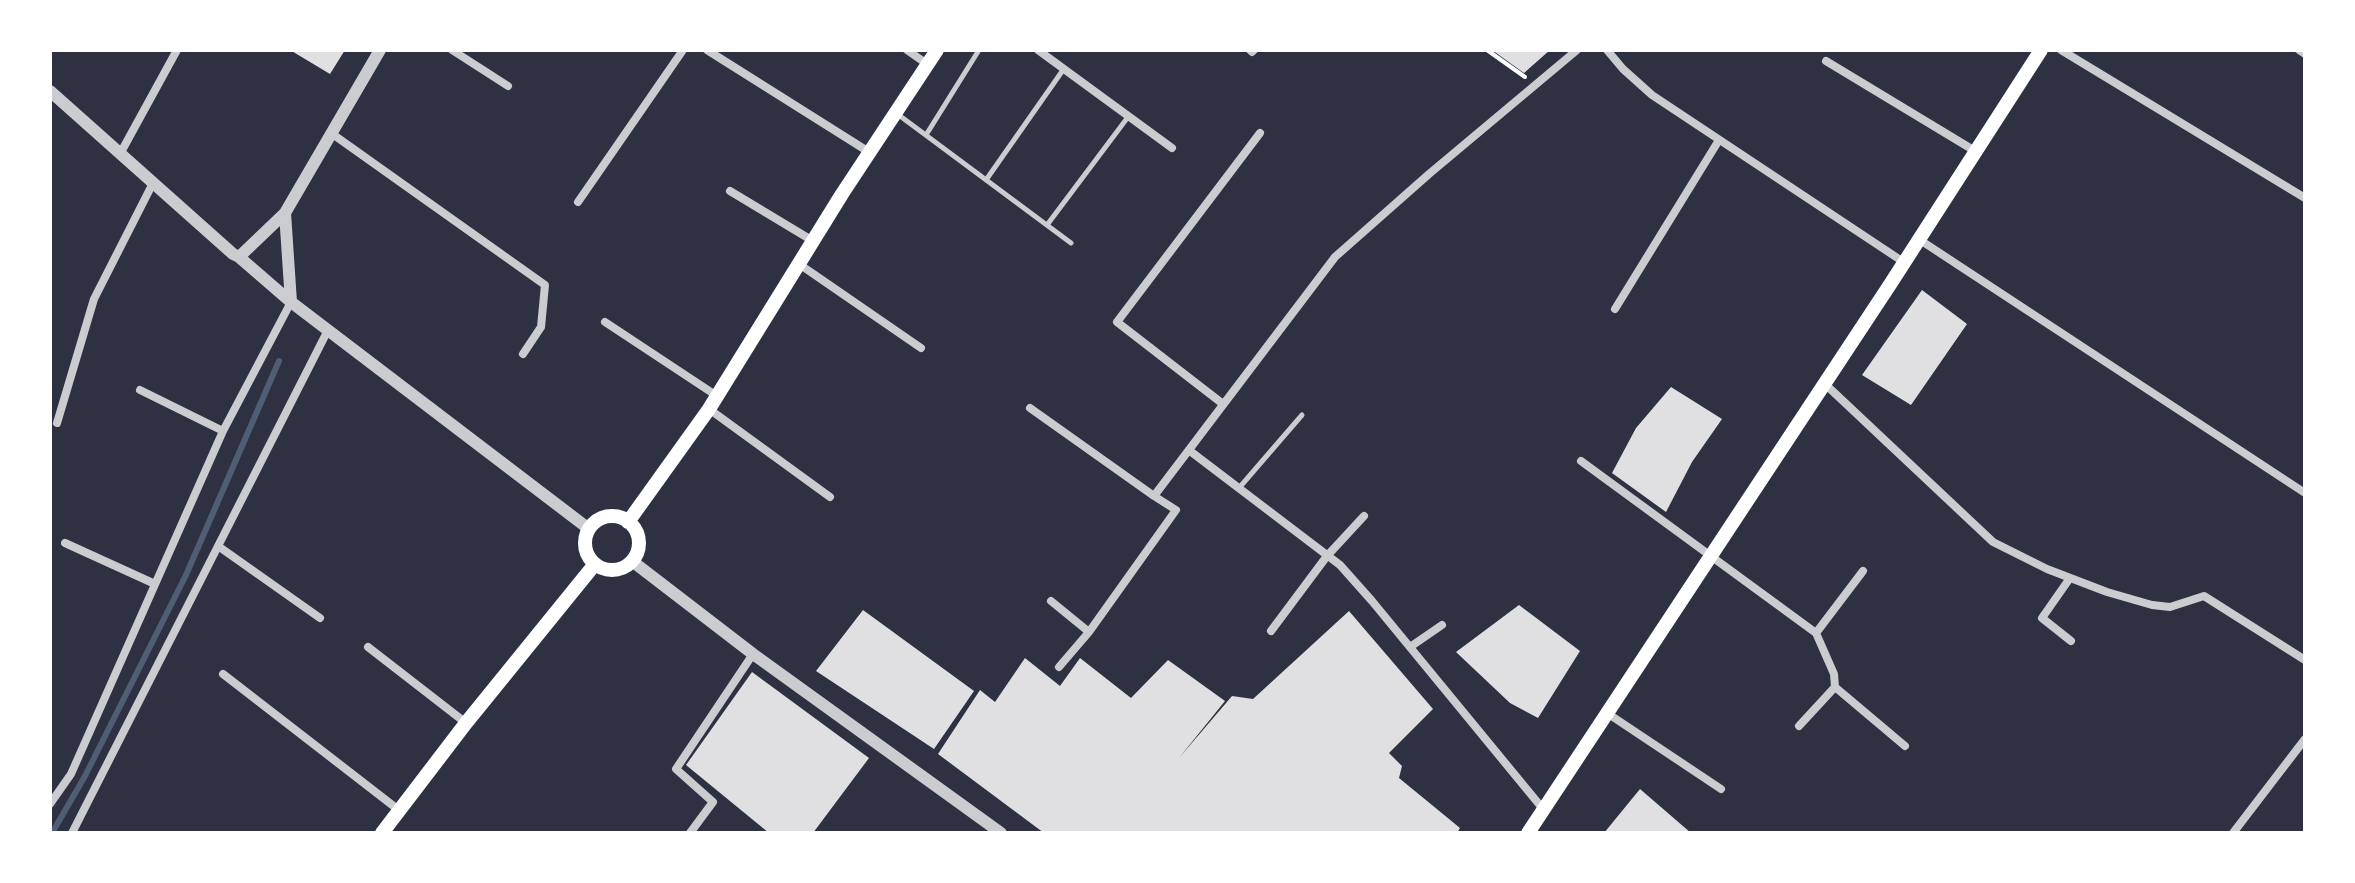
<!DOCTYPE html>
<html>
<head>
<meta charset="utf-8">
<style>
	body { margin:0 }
	#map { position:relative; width:2355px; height:883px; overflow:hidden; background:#2d3142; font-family:Manrope,sans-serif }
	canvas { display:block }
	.frame { position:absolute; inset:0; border:52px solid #fff; pointer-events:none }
</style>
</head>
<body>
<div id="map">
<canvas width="2355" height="883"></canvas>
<div class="frame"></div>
</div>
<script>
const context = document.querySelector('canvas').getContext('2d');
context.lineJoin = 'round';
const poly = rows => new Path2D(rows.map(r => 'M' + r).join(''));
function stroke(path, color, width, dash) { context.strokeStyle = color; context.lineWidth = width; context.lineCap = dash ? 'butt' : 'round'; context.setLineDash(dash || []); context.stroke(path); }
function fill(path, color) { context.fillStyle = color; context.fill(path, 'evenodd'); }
stroke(poly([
	[52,833,85,776,186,575,279,361]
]), '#4f5d75', 6);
fill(poly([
	[290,50,345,50,330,74],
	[1492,50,1550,50,1524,73],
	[1922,290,1967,324,1911,405,1862,375],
	[1671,387,1722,419,1692,462,1666,512,1612,473,1636,428],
	[1519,605,1580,651,1538,718,1510,703,1456,652],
	[863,610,974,691,934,749,816,671],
	[1349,611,1433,709,1389,753,1402,766,1399,778,1460,828,1457,833,1044,833,938,754,980,690,995,702,1025,658,1060,686,1080,658,1131,698,1168,660,1225,701,1179,758,1232,696,1253,699],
	[752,672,869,758,813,833,769,833,686,765],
	[1640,789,1691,833,1604,833]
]), '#e0e0e3');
stroke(poly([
	[1487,50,1525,77]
]), '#fff', 4);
stroke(poly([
	[896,113,1071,243],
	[926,135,979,50],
	[986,180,1063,70],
	[1047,225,1128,117],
	[1239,488,1302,415]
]), '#caccd0', 5);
stroke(poly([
	[452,50,508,86],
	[707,50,869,152],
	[907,50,927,64],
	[1038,50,1172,148],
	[1250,50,1252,52,1254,50],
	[1607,50,1623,69,1652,95,1905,263],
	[2061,50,2305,198],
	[2299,50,2305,54],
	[1826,61,1975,151],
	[331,133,545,285,541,327,523,354],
	[120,154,177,50],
	[730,191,813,241],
	[578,202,683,50],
	[1920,240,2305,493],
	[799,264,921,348],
	[1615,309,1719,140],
	[605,322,717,396],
	[1825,384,1993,542,2047,569,2107,592,2152,605,2170,607,2204,596,2305,660],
	[140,390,223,431],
	[1223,404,1117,322,1260,133],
	[1030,408,1154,496],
	[709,409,830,497],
	[57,423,94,299,153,183],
	[1190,451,1340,565,1372,601,1543,809],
	[1581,461,1816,633,1834,674,1835,687,1905,746],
	[65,543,155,584],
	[218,546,320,618],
	[2070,578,2042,618,2071,641],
	[1051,601,1089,632],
	[1271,631,1327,556,1364,516],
	[1816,633,1863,571],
	[368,647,466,723],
	[1410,647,1442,625],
	[1059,667,1089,632,1176,510,1154,496,1335,257,1429,174,1577,50],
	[223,674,400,811],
	[1607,713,1721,789],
	[1799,726,1835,687],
	[50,804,71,774,223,431,291,302],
	[72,833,328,330],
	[690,833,713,802,676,769,753,654],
	[2233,833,2305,739]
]), '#caccd0', 8);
stroke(poly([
	[50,91,233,254,239,257,291,302,589,529],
	[239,257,285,213],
	[291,302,285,213,380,50],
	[632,561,753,654,1001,833]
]), '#caccd0', 12);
stroke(poly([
	'585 543a27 27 0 1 1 54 0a27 27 0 1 1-54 0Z',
	[628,522,709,409,842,194,937,50],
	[382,833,466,723,595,564],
	[1528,833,1891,283,2041,50]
]), '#fff', 14);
</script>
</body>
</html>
